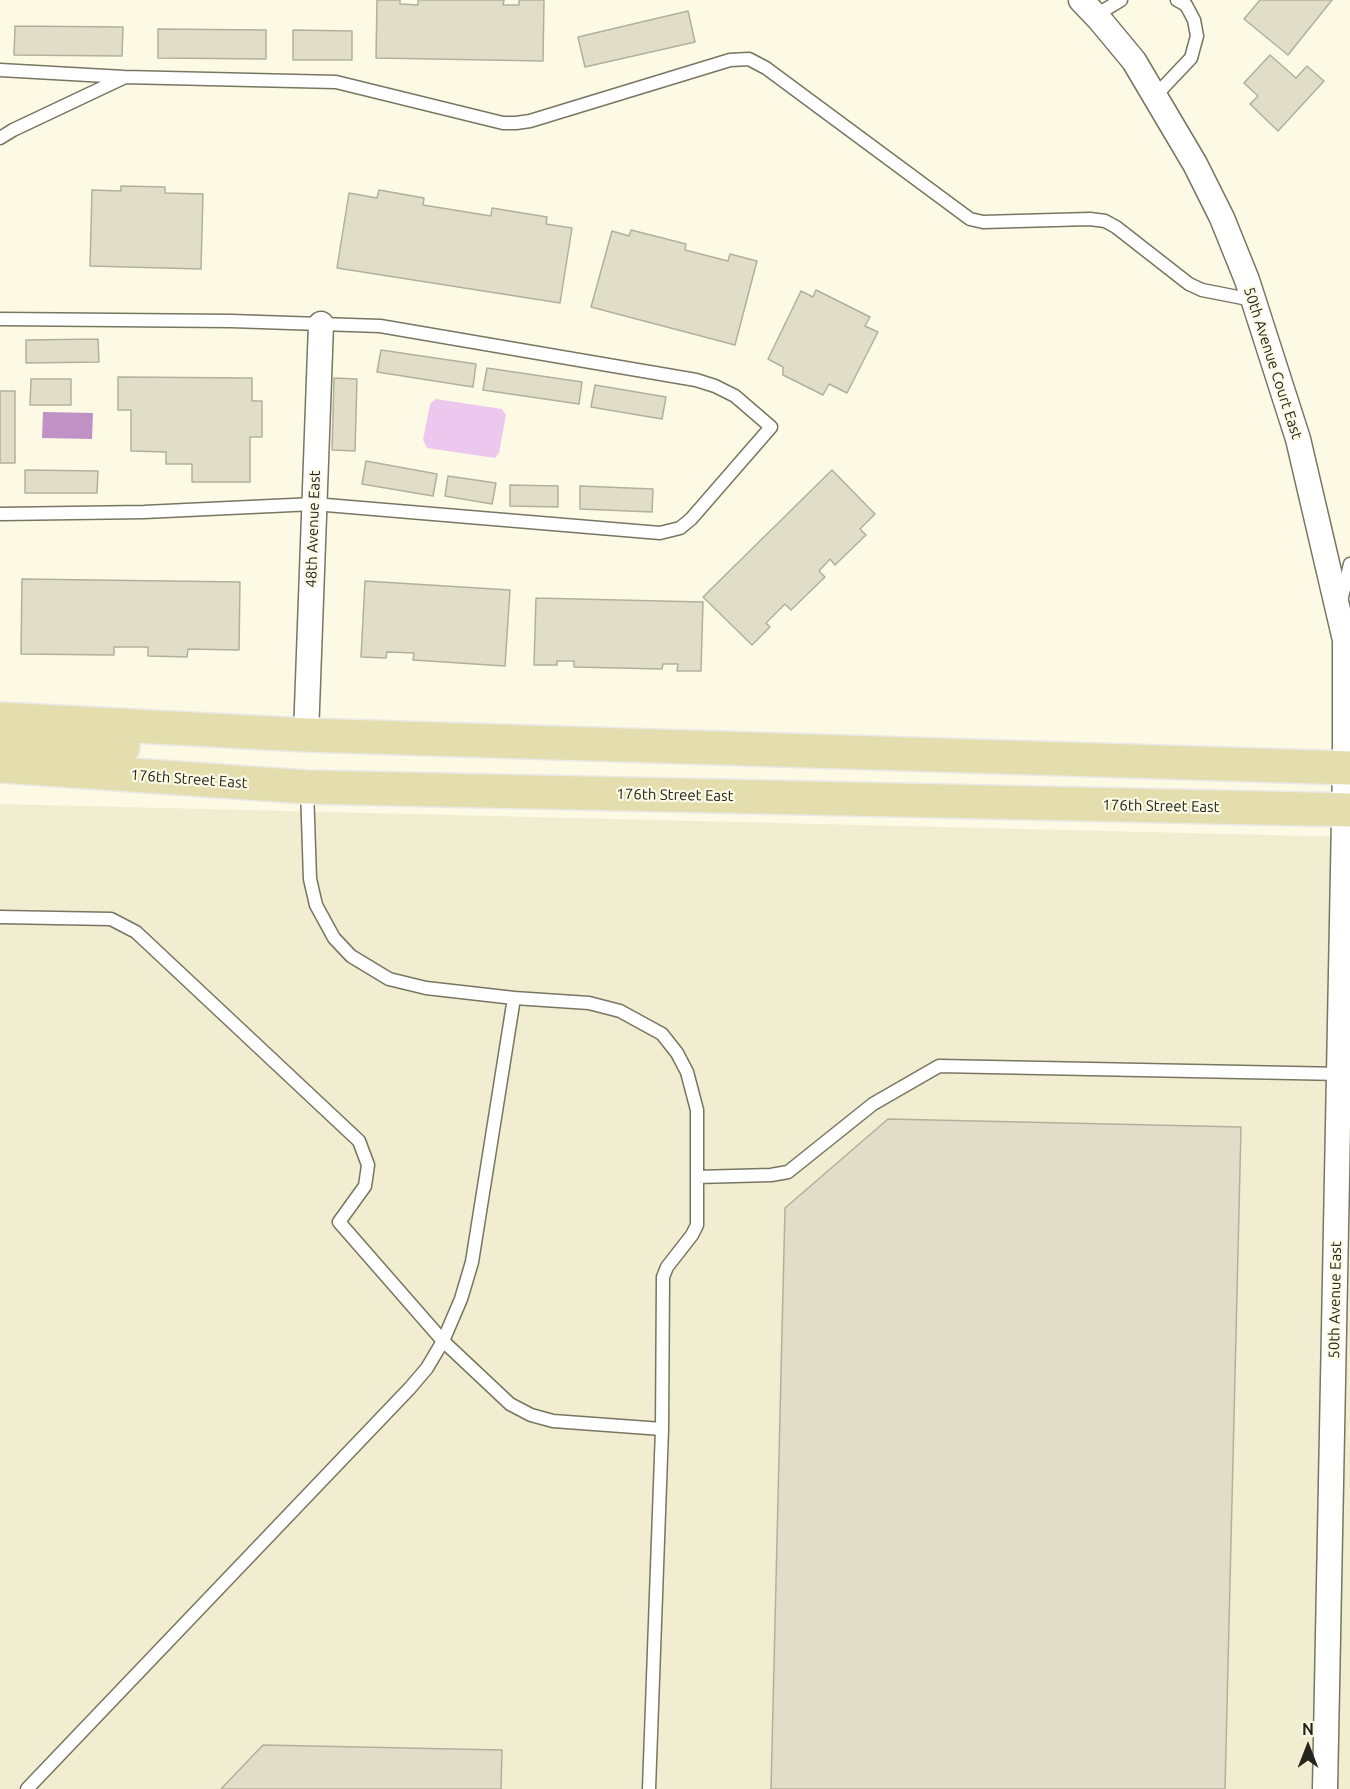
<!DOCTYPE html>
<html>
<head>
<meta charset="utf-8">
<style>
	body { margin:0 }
	#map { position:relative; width:1350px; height:1789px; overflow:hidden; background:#fcfae4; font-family:Ubuntu,sans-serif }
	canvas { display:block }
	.north { position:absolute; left:1278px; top:1717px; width:60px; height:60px; -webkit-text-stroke:4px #fcfae4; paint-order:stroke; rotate:0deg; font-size:16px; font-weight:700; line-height:24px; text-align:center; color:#25241d }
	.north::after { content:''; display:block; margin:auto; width:21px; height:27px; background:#25241d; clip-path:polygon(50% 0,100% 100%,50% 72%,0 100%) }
</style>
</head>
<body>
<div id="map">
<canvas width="1350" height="1789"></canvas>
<div class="north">N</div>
</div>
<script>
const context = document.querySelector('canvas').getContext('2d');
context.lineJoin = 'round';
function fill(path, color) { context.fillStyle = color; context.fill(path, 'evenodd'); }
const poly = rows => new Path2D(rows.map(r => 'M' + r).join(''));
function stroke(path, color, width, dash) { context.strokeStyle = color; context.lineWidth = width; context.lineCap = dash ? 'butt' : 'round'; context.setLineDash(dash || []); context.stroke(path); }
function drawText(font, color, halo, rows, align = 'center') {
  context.font = font + ' Ubuntu,sans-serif'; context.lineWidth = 4.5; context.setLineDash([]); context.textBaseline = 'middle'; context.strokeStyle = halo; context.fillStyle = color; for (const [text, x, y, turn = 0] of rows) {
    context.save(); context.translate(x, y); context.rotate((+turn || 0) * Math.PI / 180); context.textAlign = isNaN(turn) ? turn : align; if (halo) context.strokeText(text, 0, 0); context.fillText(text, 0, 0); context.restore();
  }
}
fill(poly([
	[0,804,1350,837,1350,1789,0,1789]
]), '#f1edd0');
fill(poly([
	[436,399,502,409,506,415,499,453,495,458,427,448,423,440,430,404]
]), '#ecc8ef');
fill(poly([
	[43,412,93,413,92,439,42,438]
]), '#c091c5');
const building = poly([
	[377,0,400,0,400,4,418,5,418,0,504,0,503,5,519,5,519,0,544,0,543,61,376,58,377,0],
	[1260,0,1332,0,1288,55,1244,19,1260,0],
	[688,11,695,42,585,67,578,37,688,11],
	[15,26,123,27,122,56,14,55,15,26],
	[158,29,266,30,266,59,158,58,158,29],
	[293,30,352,31,352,60,293,60,293,30],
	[1270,55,1296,78,1307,66,1324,81,1278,131,1250,104,1258,96,1244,83,1270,55],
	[121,186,165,187,165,193,203,194,201,269,90,266,92,190,121,191,121,186],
	[379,190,424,198,423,205,491,216,492,208,547,217,546,224,572,228,560,303,337,268,349,193,377,198,379,190],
	[631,230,686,244,685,250,728,261,730,254,757,261,735,345,591,307,612,231,629,236,631,230],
	[816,290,870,317,865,326,878,332,847,393,829,384,823,395,783,375,783,367,768,359,801,291,813,297,816,290],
	[98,339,99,362,26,363,26,340,98,339],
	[381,350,476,364,473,387,377,372,381,350],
	[487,368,582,382,579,404,483,390,487,368],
	[118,377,252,378,252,401,262,401,262,437,250,437,250,482,192,482,192,464,166,464,166,452,131,451,131,410,118,410,118,377],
	[334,378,357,379,355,451,332,450,334,378],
	[31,379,71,379,71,405,30,405,31,379],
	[595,385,666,397,662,419,591,407,595,385],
	[0,391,15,391,15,463,0,463,0,391],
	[366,461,437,474,433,496,362,484,366,461],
	[25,470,98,471,97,493,25,493,25,470],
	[832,470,875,514,860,529,866,535,835,565,830,559,819,571,825,577,791,610,785,604,766,623,770,627,752,645,703,597,832,470],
	[448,476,496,483,492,504,445,496,448,476],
	[510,485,558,486,558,507,510,506,510,485],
	[580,486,653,489,652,512,580,509,580,486],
	[22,579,240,582,239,650,188,649,187,657,148,656,148,647,114,647,114,655,21,654,22,579],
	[365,581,510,590,505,666,413,660,414,653,387,652,386,658,361,657,365,581],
	[536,598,703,602,701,671,677,671,678,664,663,664,662,669,574,667,574,661,557,661,557,665,534,665,536,598],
	[888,1119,1241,1127,1225,1789,771,1789,785,1208,888,1119],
	[263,1745,502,1750,501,1789,221,1789,263,1745]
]);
fill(building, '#e0dec9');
stroke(building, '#b2b09c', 1.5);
const lane = poly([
	[1096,15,1121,0],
	[0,70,124,77,336,82,503,123,516,123,530,121,730,60,749,59,766,68,970,219,983,222,1090,219,1105,221,1116,227,1189,284,1202,290,1253,300],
	[1155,96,1191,58,1197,36,1194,20,1186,5,1177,0],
	[0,138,13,130,123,78],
	[0,319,231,321,380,326,696,380,715,386,735,396,771,427,691,519,680,528,660,533,314,504,144,512,0,514],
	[1341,601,1350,564],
	[307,789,310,879,316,905,334,938,351,956,389,979,426,988,514,998,589,1003,620,1011,662,1034,677,1053,687,1072,697,1110,697,1225,692,1235,667,1267,663,1277,662,1429,649,1789],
	[0,917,111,919,136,932,359,1141,368,1165,365,1186,339,1222,443,1341,510,1404,531,1415,553,1421,662,1429],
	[697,1177,771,1175,788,1172,873,1104,939,1066,1342,1074],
	[27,1789,410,1388,427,1368,443,1341,461,1299,472,1262,514,998]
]);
const street = poly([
	[1081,0,1100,20,1134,61,1195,164,1222,218,1247,280,1298,439,1345,640,1345,768,1325,1789],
	[306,735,321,324]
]);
const primary = poly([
	[0,719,306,735,1350,768],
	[0,743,69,747,123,747],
	[0,766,307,787,1350,810]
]);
stroke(lane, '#787562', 15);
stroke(street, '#787562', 27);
stroke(primary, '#e9e9e8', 36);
stroke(lane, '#fff', 12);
stroke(street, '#fff', 24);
stroke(primary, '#e4ddae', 33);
drawText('15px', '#25241d', '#fcfae4', [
	["50th Avenue Court East",1273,363,72],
	["48th Avenue East",313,529,-88],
	["176th Street East",189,779,4],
	["176th Street East",675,795,1],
	["176th Street East",1161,806,1],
	["50th Avenue East",1335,1300,-89]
]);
</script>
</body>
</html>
